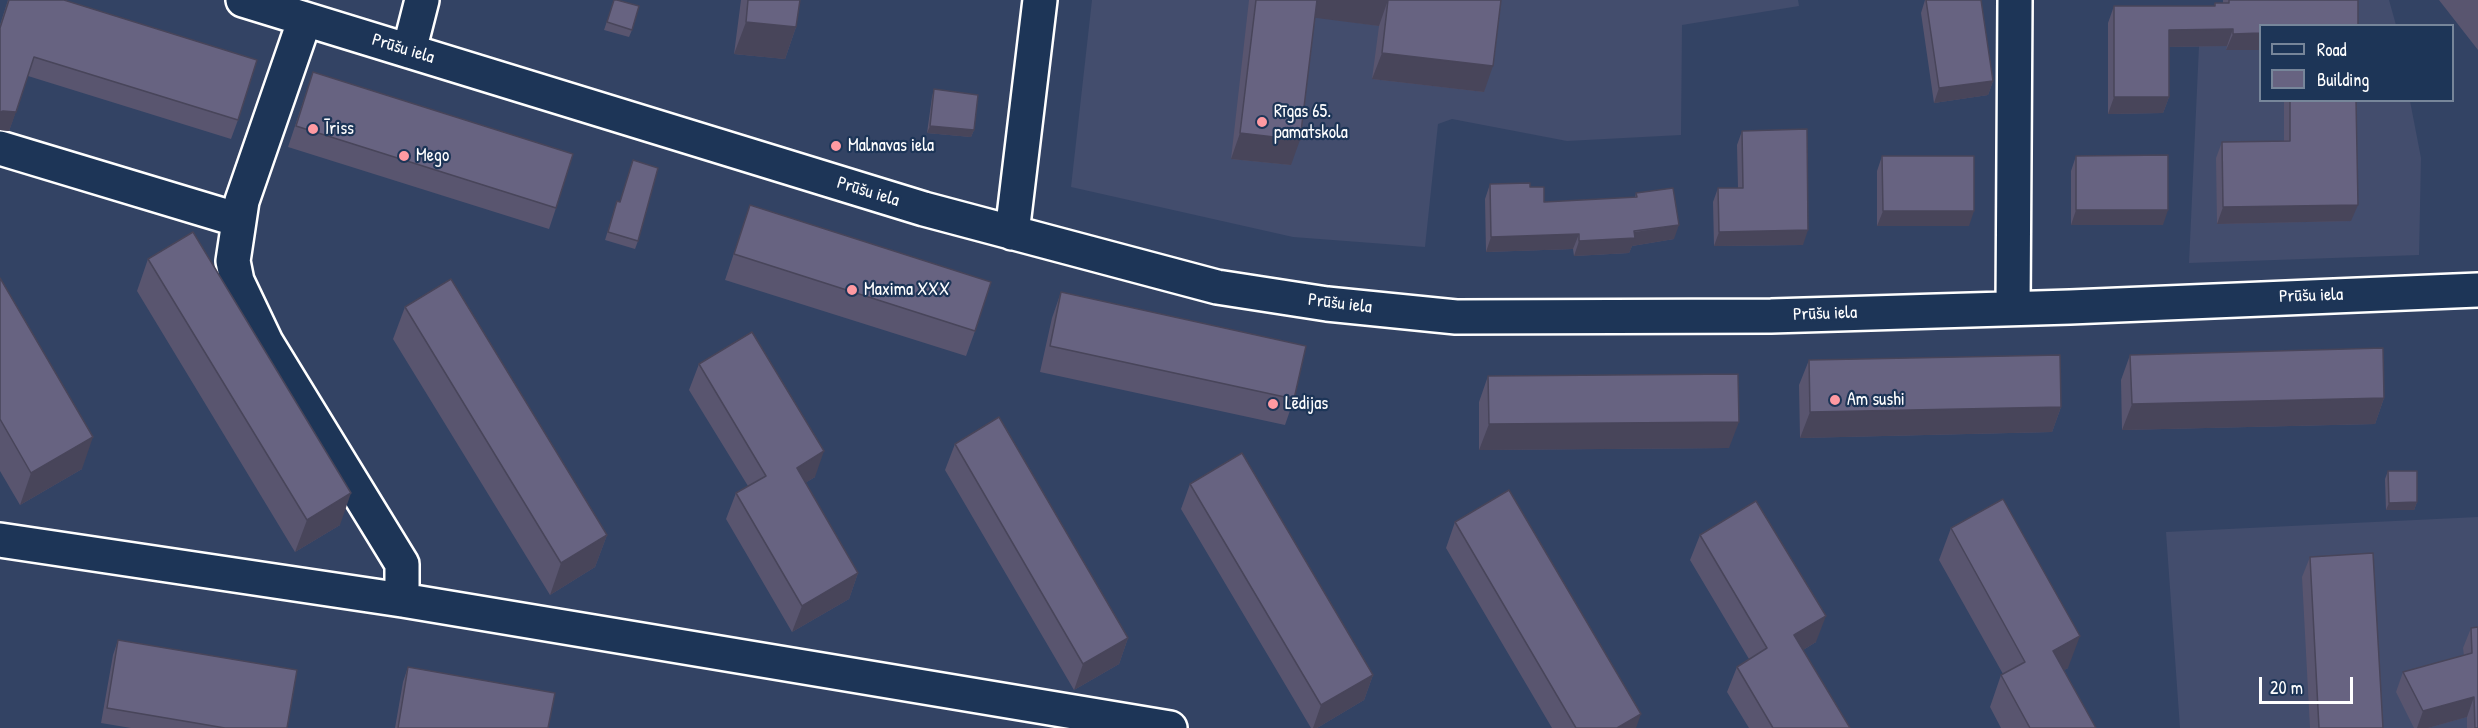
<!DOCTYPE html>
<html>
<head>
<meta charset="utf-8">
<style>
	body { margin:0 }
	#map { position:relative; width:2478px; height:728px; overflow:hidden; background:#334364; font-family:"Patrick Hand",sans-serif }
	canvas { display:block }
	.legend { position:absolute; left:2259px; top:24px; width:195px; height:78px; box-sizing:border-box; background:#1d3557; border:2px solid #77869a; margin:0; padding:8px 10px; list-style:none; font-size:18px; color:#fff }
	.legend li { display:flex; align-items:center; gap:12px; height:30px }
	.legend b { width:30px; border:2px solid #77869a }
	.scale { position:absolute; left:2259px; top:677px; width:94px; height:27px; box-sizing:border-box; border:3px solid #fff; border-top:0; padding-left:8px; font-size:18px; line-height:21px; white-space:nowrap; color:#fff; -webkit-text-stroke:4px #1d3557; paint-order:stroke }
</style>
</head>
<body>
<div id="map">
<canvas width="2478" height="728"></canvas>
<ul class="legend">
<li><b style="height:8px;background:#1d3557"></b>Road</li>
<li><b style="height:16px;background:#676381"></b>Building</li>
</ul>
<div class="scale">20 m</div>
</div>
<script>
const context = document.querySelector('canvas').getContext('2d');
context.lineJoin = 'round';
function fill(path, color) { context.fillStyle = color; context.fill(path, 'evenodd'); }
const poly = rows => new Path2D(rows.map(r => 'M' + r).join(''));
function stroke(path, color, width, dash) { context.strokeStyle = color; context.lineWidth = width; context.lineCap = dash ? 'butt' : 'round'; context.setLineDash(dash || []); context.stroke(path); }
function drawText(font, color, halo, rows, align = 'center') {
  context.font = font + ' "Patrick Hand",sans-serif'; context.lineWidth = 4.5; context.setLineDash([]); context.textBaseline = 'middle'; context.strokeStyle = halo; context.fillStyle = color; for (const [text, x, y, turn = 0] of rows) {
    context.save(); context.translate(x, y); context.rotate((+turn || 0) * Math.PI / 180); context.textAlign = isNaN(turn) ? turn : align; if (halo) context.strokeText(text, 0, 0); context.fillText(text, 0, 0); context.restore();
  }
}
fill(poly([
	[1092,0,1798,0,1799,6,1682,25,1681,135,1567,141,1452,119,1438,124,1425,247,1293,237,1071,187],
	[2223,0,2389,0,2396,25,2260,26,2260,100,2410,101,2421,158,2419,255,2189,263,2199,46,2209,46,2224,19],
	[2478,517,2478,728,2180,728,2166,532]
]), '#434d6d');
const minor = poly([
	[243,0,924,209,1217,287,1327,304,1456,317,1771,316,2070,307,2478,290],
	[305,19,242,201,233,261,237,281,266,342,402,564,402,600],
	[409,51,422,0],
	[0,148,239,220],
	[1012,233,1040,0],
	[2013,308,2015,0],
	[0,540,402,600,1170,728]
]);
stroke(minor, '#fff', 38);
stroke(minor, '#1d3557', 33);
fill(poly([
	[8,0,64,0,238,120,231,139,28,76,9,131,0,130,0,25],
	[614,0,632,30,629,37,604,30],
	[741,0,800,0,796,27,785,59,734,54],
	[1249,0,1501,0,1484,92,1372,79,1379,26,1315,17,1291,165,1231,159],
	[1925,0,1981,0,1993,81,1988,95,1934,103,1921,13],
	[2223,0,2347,0,2260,26,2226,50,2227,46,2169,47,2169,97,2163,113,2108,114,2108,23,2114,6,2214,6,2215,3,2223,3],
	[2439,0,2478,0,2478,50],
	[313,72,556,208,549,229,288,147],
	[934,89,974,130,971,137,927,133,932,97],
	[2284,100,2356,100,2351,221,2217,224,2216,158,2222,142,2284,141],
	[1742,131,1803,245,1714,246,1713,202,1718,188,1738,188,1737,145],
	[1882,156,1969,226,1877,226,1877,171],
	[2076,156,2163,225,2071,225,2071,171],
	[633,160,638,241,635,249,605,240,617,201,620,202],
	[1490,184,1530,187,1544,202,1635,197,1636,193,1674,239,1632,246,1629,253,1574,256,1573,249,1486,252,1485,199],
	[750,205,975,331,966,356,725,280],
	[148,259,340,525,295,552,137,291],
	[0,278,82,469,20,505,0,471],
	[1061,292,1294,399,1285,425,1040,372,1052,318],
	[405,307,607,535,595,567,550,595,393,339],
	[2130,355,2384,398,2375,424,2122,430,2121,380],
	[1809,360,2061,407,2052,432,1800,438,1799,385],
	[699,364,815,477,805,483,858,573,849,599,792,632,726,519,736,493,748,486,689,390],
	[1488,376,1729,448,1479,450,1479,402],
	[955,444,1128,638,1119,664,1074,690,945,470],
	[2388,471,2417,502,2414,510,2386,510,2385,479],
	[1190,484,1373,675,1364,700,1317,728,1311,728,1181,509],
	[1455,522,1636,728,1552,728,1446,548],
	[1951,528,2068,668,2064,670,2096,728,2001,728,1990,707,2001,675,2003,674,1939,560],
	[1700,535,1816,642,1803,650,1850,728,1749,728,1727,692,1737,667,1749,659,1690,560],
	[2310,557,2383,728,2310,728,2302,577],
	[2471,628,2478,728,2467,728,2467,717,2428,728,2414,728,2396,692,2403,672,2464,656,2463,648],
	[118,640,287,728,131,728,101,723,113,655],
	[408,667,548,728,395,728,403,682]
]), '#59556f');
fill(poly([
	[1315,0,1388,0,1379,26,1309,17],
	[746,22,796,27,785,59,734,54],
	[2233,29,2227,46,2163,47,2169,30],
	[2260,33,2260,50,2226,50,2233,34],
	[1382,53,1493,66,1484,92,1372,79],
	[1993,81,1988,95,1934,103,1939,88],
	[2114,97,2169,97,2163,113,2108,114],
	[3,111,16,112,9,131,0,130,0,112],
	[930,126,974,130,971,137,927,133],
	[1240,133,1300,140,1291,165,1231,159],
	[2358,205,2351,221,2217,224,2223,207],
	[2076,210,2168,210,2163,225,2071,225],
	[1883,211,1974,211,1969,226,1877,226],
	[1679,225,1674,239,1632,246,1629,253,1574,256,1579,241],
	[1808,230,1803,245,1714,246,1719,232],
	[1579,234,1573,249,1486,252,1491,237],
	[2384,398,2375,424,2122,430,2132,404],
	[2061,407,2052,432,1800,438,1810,412],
	[1739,422,1729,448,1479,450,1489,424],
	[93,437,82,469,20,505,31,473],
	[824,451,815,477,787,494,797,468],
	[351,493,340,525,295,552,307,520],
	[2417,502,2414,510,2386,510,2389,503],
	[607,535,595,567,550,595,561,563],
	[858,573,849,599,792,632,802,606],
	[1826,616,1816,642,1785,661,1794,635],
	[2080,636,2068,668,2041,683,2053,651],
	[1128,638,1119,664,1074,690,1083,664],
	[1373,675,1364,700,1317,728,1313,728,1321,705],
	[2474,697,2467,717,2428,728,2417,728,2423,711],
	[1641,714,1636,728,1617,728]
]), '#48455a');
const building = poly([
	[9,0,64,0,257,60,238,120,34,57,16,112,3,111,0,112,0,28,9,0],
	[614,0,617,0,639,6,632,30,607,22,614,0],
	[748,0,800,0,796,27,746,22,748,0],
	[1256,0,1317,0,1300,140,1240,133,1256,0],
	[1388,0,1501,0,1493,66,1382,53,1388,0],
	[1926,0,1981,0,1993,81,1939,88,1926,0],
	[2229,0,2358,0,2358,26,2260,26,2260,33,2233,34,2233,29,2169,30,2169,97,2114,97,2114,6,2215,6,2215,3,2229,3,2229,0],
	[313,72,573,154,556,208,296,126,313,72],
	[934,89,978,95,974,130,930,126,934,89],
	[2290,100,2356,100,2358,205,2223,207,2222,142,2290,141,2290,100],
	[1807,129,1808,230,1719,232,1718,188,1743,188,1742,131,1807,129],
	[2168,155,2168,210,2076,210,2076,156,2168,155],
	[1882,156,1974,156,1974,211,1883,211,1882,156],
	[633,160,658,168,638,241,608,232,617,201,620,202,633,160],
	[1530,183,1530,187,1544,187,1544,202,1637,197,1636,193,1673,188,1679,225,1634,231,1635,238,1579,241,1579,234,1491,237,1490,184,1530,183],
	[750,205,991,282,975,331,734,254,750,205],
	[193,232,351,493,307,520,148,259,193,232],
	[0,278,93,437,31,473,0,419,0,278],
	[451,279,607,535,561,563,405,307,451,279],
	[1061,292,1306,346,1294,399,1050,346,1061,292],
	[752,332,824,451,797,468,858,573,802,606,736,493,766,476,699,364,752,332],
	[2383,348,2384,398,2132,404,2130,355,2383,348],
	[2060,355,2061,407,1810,412,1809,360,2060,355],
	[1738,374,1739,422,1489,424,1488,376,1738,374],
	[999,417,1128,638,1083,664,955,444,999,417],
	[1242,453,1373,675,1321,705,1190,484,1242,453],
	[2388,471,2417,471,2417,502,2389,503,2388,471],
	[1509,490,1641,714,1617,728,1576,728,1455,522,1509,490],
	[2003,499,2080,636,2053,651,2096,728,2030,728,2001,675,2025,662,1951,528,2003,499],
	[1756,501,1826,616,1794,635,1850,728,1773,728,1737,667,1767,648,1700,535,1756,501],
	[2373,553,2383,728,2319,728,2310,557,2373,553],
	[2478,627,2478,728,2475,728,2474,697,2423,711,2403,672,2472,653,2471,628,2478,627],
	[118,640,297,670,287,728,225,728,107,708,118,640],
	[408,667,555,693,548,728,398,728,408,667]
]);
fill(building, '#676381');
stroke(building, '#48455a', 1.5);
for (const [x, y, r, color] of [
	[1262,122,6,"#ff9aa2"],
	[313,129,6,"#ff9aa2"],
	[836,146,6,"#ff9aa2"],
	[404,156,6,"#ff9aa2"],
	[852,290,6,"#ff9aa2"],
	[1835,400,6,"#ff9aa2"],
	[1273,404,6,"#ff9aa2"]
]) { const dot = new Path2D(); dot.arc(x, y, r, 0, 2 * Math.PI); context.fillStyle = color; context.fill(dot); stroke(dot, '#1d3557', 2); }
drawText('18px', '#fff', '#1d3557', [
	["Prūšu iela",403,49,17],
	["Prūšu iela",868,192,17],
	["Prūšu iela",2311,296,-2],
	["Prūšu iela",1340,304,7],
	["Prūšu iela",1825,314,-2]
]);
drawText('18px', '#fff', '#1d3557', [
	["Rīgas 65.",1274,112],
	["pamatskola",1274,133],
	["Īriss",325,129],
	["Malnavas iela",848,146],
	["Mego",416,156],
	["Maxima XXX",864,290],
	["Am sushi",1847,400],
	["Lēdijas",1285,404]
], 'left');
</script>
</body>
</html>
